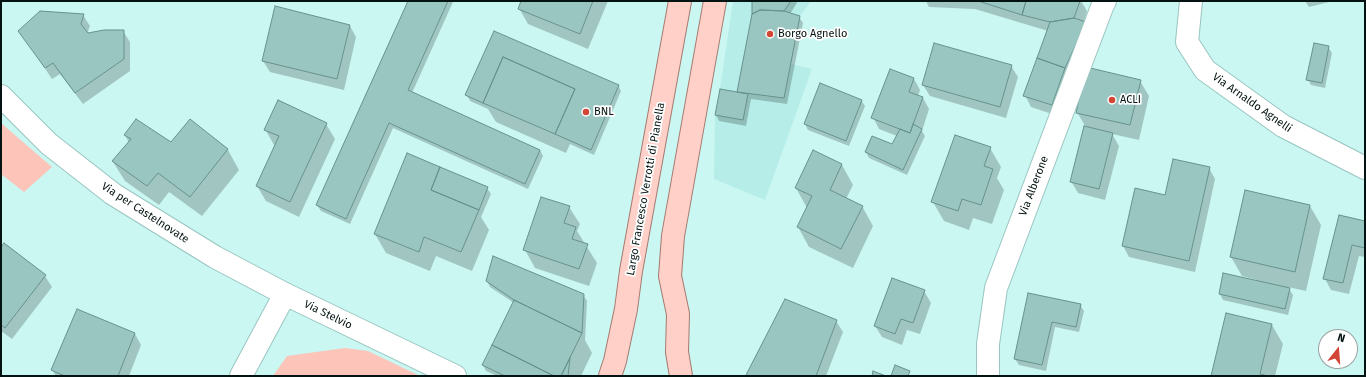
<!DOCTYPE html>
<html>
<head>
<meta charset="utf-8">
<style>
	body { margin:0 }
	#map { position:relative; width:1366px; height:377px; overflow:hidden; background:#caf7f2; font-family:"Fira Sans",sans-serif }
	canvas { display:block }
	.frame { position:absolute; inset:0; border:2px solid #031311; pointer-events:none }
	.north { position:absolute; left:1318px; top:329px; width:40px; height:40px; box-sizing:border-box; background:#fff; border:1px solid #9aa1a0; border-radius:50%; rotate:17deg; font-size:11px; font-weight:700; line-height:16px; text-align:center; color:#031311 }
	.north::after { content:''; display:block; margin:auto; width:14px; height:18px; background:#d34636; clip-path:polygon(50% 0,100% 100%,50% 72%,0 100%) }
</style>
</head>
<body>
<div id="map">
<canvas width="1366" height="377"></canvas>
<div class="frame"></div>
<div class="north">N</div>
</div>
<script>
const context = document.querySelector('canvas').getContext('2d');
context.lineJoin = 'round';
function fill(path, color) { context.fillStyle = color; context.fill(path, 'evenodd'); }
const poly = rows => new Path2D(rows.map(r => 'M' + r).join(''));
function stroke(path, color, width, dash) { context.strokeStyle = color; context.lineWidth = width; context.lineCap = dash ? 'butt' : 'round'; context.setLineDash(dash || []); context.stroke(path); }
function drawText(font, color, halo, rows, align = 'center') {
  context.font = font + ' "Fira Sans",sans-serif'; context.lineWidth = 3.5; context.setLineDash([]); context.textBaseline = 'middle'; context.strokeStyle = halo; context.fillStyle = color; for (const [text, x, y, turn = 0] of rows) {
    context.save(); context.translate(x, y); context.rotate((+turn || 0) * Math.PI / 180); context.textAlign = isNaN(turn) ? turn : align; if (halo) context.strokeText(text, 0, 0); context.fillText(text, 0, 0); context.restore();
  }
}
fill(poly([
	[733,1,811,1,800,16,791,64,812,69,765,200,714,179,715,115,720,89]
]), '#b6ede8');
fill(poly([
	[1,123,52,167,24,192,1,174],
	[345,348,368,351,420,376,273,376,287,356]
]), '#fdc4ba');
fill(poly([
	[409,1,453,2,412,93,540,150,543,156,528,189,393,128,350,224,321,211,317,205],
	[522,1,608,1,588,49,528,24,519,8],
	[753,1,798,1,790,14,799,17,803,23,787,104,751,99,746,126,719,121,716,115,721,90,738,94,753,14],
	[926,1,1081,1,1087,11,1058,116,1031,107,1025,95,1048,31,975,9,929,7],
	[1305,1,1333,1,1309,7],
	[276,8,350,26,356,37,344,90,270,72,263,61],
	[83,15,90,26,87,34,123,31,130,42,130,71,83,104,60,74,52,79,20,31],
	[1328,47,1332,53,1325,88,1311,85,1308,79],
	[1011,66,1018,77,1006,118,930,96,923,85],
	[914,79,920,90,918,96,923,98,929,109,922,131,925,136,907,175,869,158,866,152,892,145,897,136,879,129,873,117],
	[1140,81,1149,96,1139,140,1112,134,1119,146,1105,200,1078,193,1071,181,1085,126,1077,112],
	[820,84,861,100,865,106,849,146,808,130,805,124],
	[618,85,621,91,594,155,570,144,566,153,496,122,488,109,470,101,467,95],
	[190,120,228,150,239,170,202,216,169,192,159,205,125,181,113,162,129,143,125,135,171,143],
	[326,124,335,139,299,217,266,201,257,186,276,146,274,145,265,129],
	[990,148,1001,167,997,178,1004,190,992,224,973,218,969,230,944,221,933,202],
	[814,151,842,165,853,185,846,199,862,206,873,226,853,268,809,247,798,227,807,208,796,188],
	[1209,168,1215,179,1195,272,1129,257,1123,246,1166,196],
	[487,188,491,194,481,217,489,230,472,271,436,256,430,271,386,253,375,234],
	[1310,206,1321,225,1306,291,1288,287,1293,295,1288,315,1223,300,1220,294,1224,274,1257,282,1257,280,1242,276,1231,257],
	[569,207,580,224,577,231,597,263,589,286,535,268,525,250],
	[1365,223,1365,257,1359,256,1349,294,1331,290,1325,279],
	[5,244,45,276,52,287,12,339,1,331,1,249],
	[487,281,583,295,587,301,585,340,592,353,581,376,497,376,486,371,483,365,514,303,490,287],
	[924,291,931,303,920,334,907,330,902,345,882,337,875,326],
	[1029,294,1080,305,1084,311,1079,332,1055,327,1046,371,1019,365,1015,359],
	[77,310,135,334,141,345,129,376,56,376,52,370],
	[836,321,843,332,826,376,748,376,747,375],
	[1272,325,1283,344,1275,376,1212,376]
]), '#0003');
const building = poly([
	[408,1,448,1,408,90,540,150,525,184,389,123,346,219,316,205,408,1],
	[521,1,593,1,580,34,518,9,521,1],
	[752,1,791,1,784,11,760,10,752,14,752,1],
	[978,1,1026,1,1022,15,978,1],
	[1026,1,1080,1,1074,18,1050,22,1022,15,1026,1],
	[275,6,350,25,337,79,262,61,275,6],
	[760,10,784,11,800,16,784,98,737,92,752,14,760,10],
	[40,11,84,14,81,24,88,33,104,30,124,30,124,59,75,93,53,63,45,68,18,31,40,11],
	[1074,18,1086,22,1065,68,1037,58,1050,22,1074,18],
	[494,31,619,85,591,150,555,134,575,89,503,57,483,103,465,95,494,31],
	[934,43,1012,65,1000,107,922,85,934,43],
	[1314,43,1329,46,1322,83,1306,80,1314,43],
	[503,57,575,89,555,134,483,103,503,57],
	[1037,58,1065,68,1052,105,1023,96,1037,58],
	[1086,67,1141,80,1130,125,1076,113,1086,67],
	[890,69,914,78,909,92,923,97,910,133,871,118,890,69],
	[820,83,862,100,846,141,804,124,820,83],
	[720,89,748,94,743,120,715,115,720,89],
	[278,100,327,123,290,202,256,186,279,136,264,130,278,100],
	[136,119,171,142,190,119,228,149,190,197,158,173,147,186,112,161,131,139,124,135,136,119],
	[913,124,922,129,903,170,865,152,872,136,892,144,900,129,910,133,913,124],
	[1084,126,1113,133,1099,189,1070,182,1084,126],
	[955,135,991,147,984,166,993,169,981,205,962,199,958,211,931,202,955,135],
	[813,150,842,164,830,190,863,206,841,249,797,227,812,196,795,188,813,150],
	[407,153,440,167,431,190,479,210,461,252,424,237,419,252,374,234,407,153],
	[1173,159,1210,167,1189,261,1122,246,1135,188,1165,195,1173,159],
	[440,167,488,187,479,210,431,190,440,167],
	[1245,190,1310,205,1295,272,1230,257,1245,190],
	[541,197,570,206,564,223,576,227,572,239,588,244,579,269,523,250,541,197],
	[1339,215,1365,221,1365,248,1352,245,1343,283,1323,279,1339,215],
	[4,243,46,275,5,328,1,325,1,247,4,243],
	[493,256,584,294,582,333,514,300,486,281,493,256],
	[1223,273,1290,288,1285,309,1219,294,1223,273],
	[892,278,925,290,913,323,901,319,895,334,874,326,892,278],
	[1028,293,1081,304,1076,327,1052,322,1042,365,1014,359,1028,293],
	[785,299,837,320,816,376,748,376,746,375,785,299],
	[514,300,582,333,561,376,554,376,492,345,514,300],
	[77,309,135,333,118,376,65,376,51,370,77,309],
	[1226,313,1272,324,1260,374,1268,376,1211,376,1226,313],
	[492,345,554,376,505,376,482,365,492,345],
	[570,358,568,376,561,376,570,358],
	[895,365,910,371,908,376,891,376,895,365],
	[873,371,886,376,872,376,873,371]
]);
fill(building, '#9ac6c1');
stroke(building, '#67918d', 1);
const minor = poly([
	[1191,1,1187,42,1205,70,1283,126,1365,168],
	[988,376,988,344,996,288,1102,7,1105,1]
]);
const tertiary = poly([
	[1,96,49,144,113,194,215,257,285,294,455,376],
	[241,376,285,294]
]);
const primary = poly([
	[610,376,615,361,626,309,631,271,680,1],
	[681,376,677,352,678,314,670,276,673,236,715,1]
]);
stroke(minor, '#9ac5c1', 24);
stroke(tertiary, '#9ac5c1', 24);
stroke(primary, '#a67a71', 24);
stroke(minor, '#fff', 22);
stroke(tertiary, '#fff', 22);
stroke(primary, '#fed0c8', 22);
for (const [x, y, r, color] of [
	[770,34,4,"#d34636"],
	[1112,100,4,"#d34636"],
	[586,112,4,"#d34636"]
]) { const dot = new Path2D(); dot.arc(x, y, r, 0, 2 * Math.PI); context.fillStyle = color; context.fill(dot); stroke(dot, '#fff', 1.5); }
drawText('11px', '#031311', '#fff', [
	["Borgo Agnello",778,34],
	["ACLI",1120,100],
	["BNL",594,112]
], 'left');
drawText('11px', '#031311', '#fff', [
	["Via Arnaldo Agnelli",1252,103,35],
	["Via Alberone",1034,186,-69],
	["Largo Francesco Verrotti di Pianella",646,189,-80],
	["Via per Castelnovate",145,213,33],
	["Via Stelvio",328,315,26]
]);
</script>
</body>
</html>
